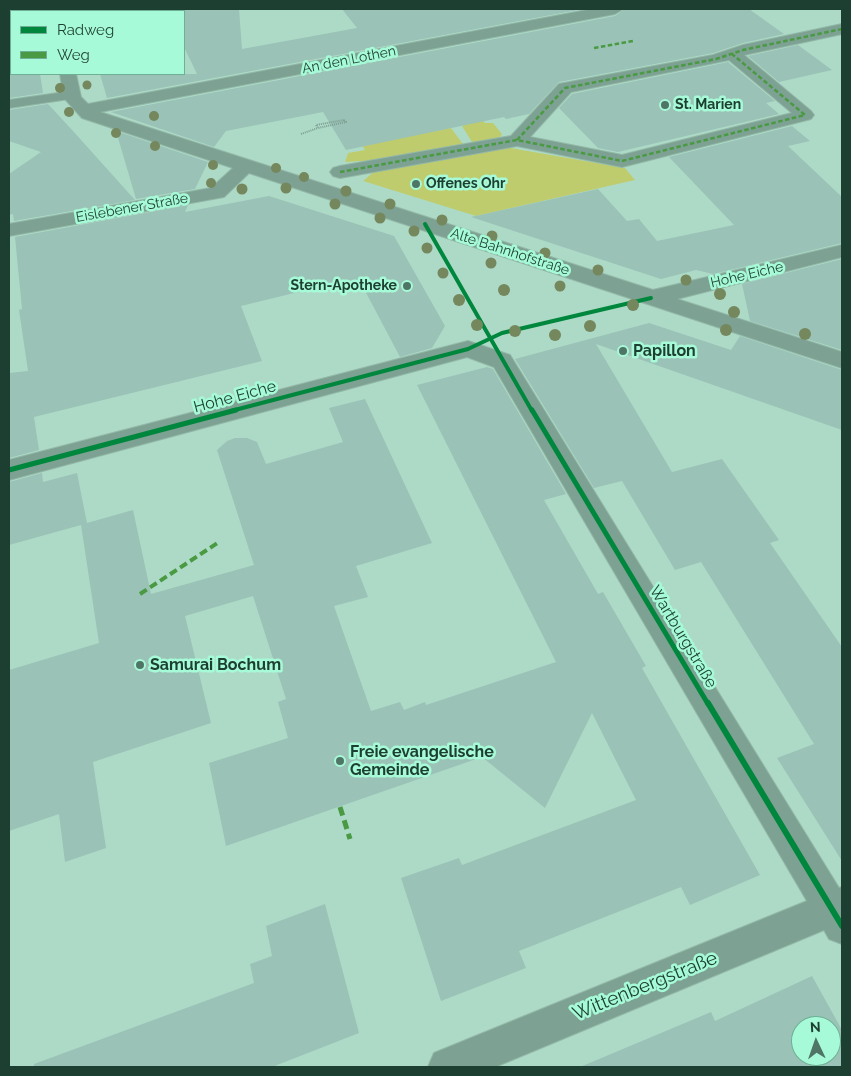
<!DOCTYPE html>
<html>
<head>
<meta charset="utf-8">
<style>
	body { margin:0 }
	#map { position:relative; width:851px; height:1076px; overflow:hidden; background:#addac7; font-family:Raleway,sans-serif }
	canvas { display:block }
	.frame { position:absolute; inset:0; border:10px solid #1c3f31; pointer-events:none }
	.legend { position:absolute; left:10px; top:10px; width:175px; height:65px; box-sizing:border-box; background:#a7fad7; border:1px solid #6faf95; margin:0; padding:6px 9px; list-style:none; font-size:15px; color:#1c3f31 }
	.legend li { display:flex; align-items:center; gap:10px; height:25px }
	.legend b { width:25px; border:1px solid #6faf95 }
	.north { position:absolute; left:791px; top:1016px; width:50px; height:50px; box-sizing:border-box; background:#a7fad7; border:1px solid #6faf95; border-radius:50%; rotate:357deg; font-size:14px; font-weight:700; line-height:20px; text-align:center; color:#1c3f31 }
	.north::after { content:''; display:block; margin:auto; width:18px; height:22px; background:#4f7566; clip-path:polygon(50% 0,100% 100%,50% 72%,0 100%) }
</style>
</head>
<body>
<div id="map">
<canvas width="851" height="1076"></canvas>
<div class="frame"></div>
<ul class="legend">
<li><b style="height:6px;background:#00873e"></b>Radweg</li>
<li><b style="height:6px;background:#499a42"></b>Weg</li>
</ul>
<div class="north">N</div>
</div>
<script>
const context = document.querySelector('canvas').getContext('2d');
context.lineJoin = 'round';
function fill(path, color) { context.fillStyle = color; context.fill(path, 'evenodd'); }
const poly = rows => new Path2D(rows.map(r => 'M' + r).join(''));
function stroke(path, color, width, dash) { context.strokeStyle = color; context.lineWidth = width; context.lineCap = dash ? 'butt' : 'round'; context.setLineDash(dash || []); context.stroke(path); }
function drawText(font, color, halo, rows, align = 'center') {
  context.font = font + ' Raleway,sans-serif'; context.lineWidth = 5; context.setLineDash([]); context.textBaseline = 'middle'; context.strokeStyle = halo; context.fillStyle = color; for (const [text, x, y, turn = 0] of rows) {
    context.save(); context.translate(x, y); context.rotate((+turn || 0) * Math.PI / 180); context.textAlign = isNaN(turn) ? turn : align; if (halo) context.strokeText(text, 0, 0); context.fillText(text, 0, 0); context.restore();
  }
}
fill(poly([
	[481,119,485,123,493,123,502,134,500,137,476,143,472,142,462,126,465,125,464,123],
	[427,128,430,132,451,128,463,144,380,160,345,162,348,153,365,150,360,142],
	[505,147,625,168,635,180,476,216,363,181,376,170]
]), '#becc6e');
fill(poly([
	[165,9,239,9,242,49,357,28,342,9,583,9,107,98,100,74,197,74,184,47,184,11,166,11],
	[625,9,749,9,784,34,743,43,713,53,559,82,529,114,506,119,504,117,346,150,323,112,226,131,214,147,111,112,615,16],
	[798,45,832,70,779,82,748,56],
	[728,62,775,101,766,103,779,114,618,152,598,148,559,108,572,94],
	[9,74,40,74,43,93,9,98],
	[48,104,73,131,135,200,14,221,13,214,9,215,9,174,41,152,9,141,9,110],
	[792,126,810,141,788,146,842,197,842,243,713,274,696,270,661,279,471,217,598,189,627,221,639,219,657,241,734,225,669,157],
	[116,131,208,162,195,189,136,199],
	[269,196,394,236,445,326,432,348,400,357,363,287,340,292,335,283,241,306,262,361,34,417,39,450,9,458,9,373,28,371,19,310,22,309,15,237,188,205,185,212],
	[842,259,842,350,750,321,742,284],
	[649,323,731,350,740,336,842,370,842,430,596,344,672,472,722,459,779,540,770,543,842,647,842,861,777,758,814,744,701,562,675,570,622,481,594,488,515,359],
	[487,367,493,369,566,494,544,500,598,594,603,592,646,666,642,668,760,875,690,905,681,887,519,951,526,968,441,1001,401,878,459,858,462,865,636,800,592,713,545,808,482,757,226,846,209,763,288,738,278,702,286,699,253,596,185,616,211,723,93,762,106,848,65,862,59,814,9,831,9,670,99,643,81,525,9,545,9,482,42,473,43,482,77,473,87,523,133,510,151,594,254,565,217,450,227,441,235,438,247,438,257,442,266,464,343,442,329,408,365,399,432,543,356,566,368,597,334,606,371,711,400,702,404,710,425,702,426,705,556,662,417,385],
	[325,904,359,1033,272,1067,34,1067,34,1064,254,983,250,964,272,956,266,926],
	[812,976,842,1030,842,1067,580,1067,711,1012,715,1021],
	[801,1026,831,1026,831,1056,801,1056]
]), '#9ac2b7');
const service = poly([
	[72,91,76,92,76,98,9,108,9,100,72,91]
]);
const minor = poly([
	[46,9,62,9,63,11,47,11,46,9],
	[592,9,623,9,615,14,100,112,653,290,842,245,842,257,677,299,842,352,842,368,249,173,224,197,9,236,9,224,211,188,233,168,82,118,64,98,60,74,76,74,81,97,88,104,592,9],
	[842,24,842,34,744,55,811,111,814,115,811,119,622,167,517,146,340,178,333,176,330,172,333,168,340,166,511,136,559,84,713,55,743,45,842,24],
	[729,60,792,113,622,155,530,137,571,92,729,60],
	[468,341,510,355,839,888,842,887,842,944,829,939,824,930,495,1067,428,1067,434,1053,807,901,494,367,467,357,9,480,9,460,468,341]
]);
stroke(service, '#93b8a8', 2);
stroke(minor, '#93b8a8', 2);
stroke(poly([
	[344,120,346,122,318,128,316,125,344,120],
	[301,134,318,128]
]), '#7d9e91', 2, [1, 1]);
fill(service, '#7da192');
fill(minor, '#7da192');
stroke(poly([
	[594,48,633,41],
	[517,140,565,88,716,59,743,50,842,29],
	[340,172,517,140,622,161,805,115,732,54]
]), '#499a42', 2.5, [4.5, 2.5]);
stroke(poly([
	[140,594,219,542]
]), '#499a42', 4, [8, 4]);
stroke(poly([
	[340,807,350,839]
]), '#499a42', 5, [9, 5]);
stroke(poly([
	[425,224,532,411],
	[231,411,468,349,502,333,651,298]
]), '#00873e', 4);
stroke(poly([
	[532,410,708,704],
	[9,470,236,410]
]), '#00873e', 5);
stroke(poly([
	[708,703,842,926]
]), '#00873e', 6);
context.fillStyle = '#75875c';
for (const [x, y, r] of [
	[87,85,4.5],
	[60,88,5],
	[69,112,5],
	[154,116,5],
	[116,133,5],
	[155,146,5],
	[213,165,5],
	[276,168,5],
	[304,177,5],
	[211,183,5],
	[286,188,5.5],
	[242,189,5.5],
	[346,191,5.5],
	[335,204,5.5],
	[390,204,5.5],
	[380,218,5.5],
	[442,220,5.5],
	[414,231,5.5],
	[492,236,5.5],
	[427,248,5.5],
	[545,253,5.5],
	[491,263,5.5],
	[598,270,5.5],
	[443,273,5.5],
	[686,280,5.5],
	[560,286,5.5],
	[504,290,6],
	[720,294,6],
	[459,300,6],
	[633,305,6],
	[734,312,6],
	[477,325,6],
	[590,326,6],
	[726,330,6],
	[515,331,6],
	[805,334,6],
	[555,335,6]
]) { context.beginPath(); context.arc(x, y, r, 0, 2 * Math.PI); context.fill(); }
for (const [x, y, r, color] of [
	[665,105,5,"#4f7566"],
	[416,184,5,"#4f7566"],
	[407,286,5,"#4f7566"],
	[623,351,5,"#4f7566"],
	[140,665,5,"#4f7566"],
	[340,761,5,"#4f7566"]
]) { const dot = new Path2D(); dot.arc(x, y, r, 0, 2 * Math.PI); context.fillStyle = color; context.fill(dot); stroke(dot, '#a7fad7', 2); }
drawText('14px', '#1c3f31', '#a7fad7', [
	["An den Lothen",349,60,-11],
	["Eislebener Straße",132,208,-10],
	["Alte Bahnhofstraße",510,252,18],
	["Hohe Eiche",747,275,-13]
]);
drawText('bold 14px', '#1c3f31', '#a7fad7', [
	["St. Marien",675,105],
	["Offenes Ohr",426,184],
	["Stern-Apotheke",397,286,"right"]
], 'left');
drawText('bold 16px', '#1c3f31', '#a7fad7', [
	["Papillon",633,351],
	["Samurai Bochum",150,665],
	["Freie evangelische",350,752],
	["Gemeinde",350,770]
], 'left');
drawText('16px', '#1c3f31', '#a7fad7', [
	["Hohe Eiche",235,397,-15],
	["Wartburgstraße",683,637,59]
]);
drawText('19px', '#1c3f31', '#a7fad7', [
	["Wittenbergstraße",645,986,-22]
]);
</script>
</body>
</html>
